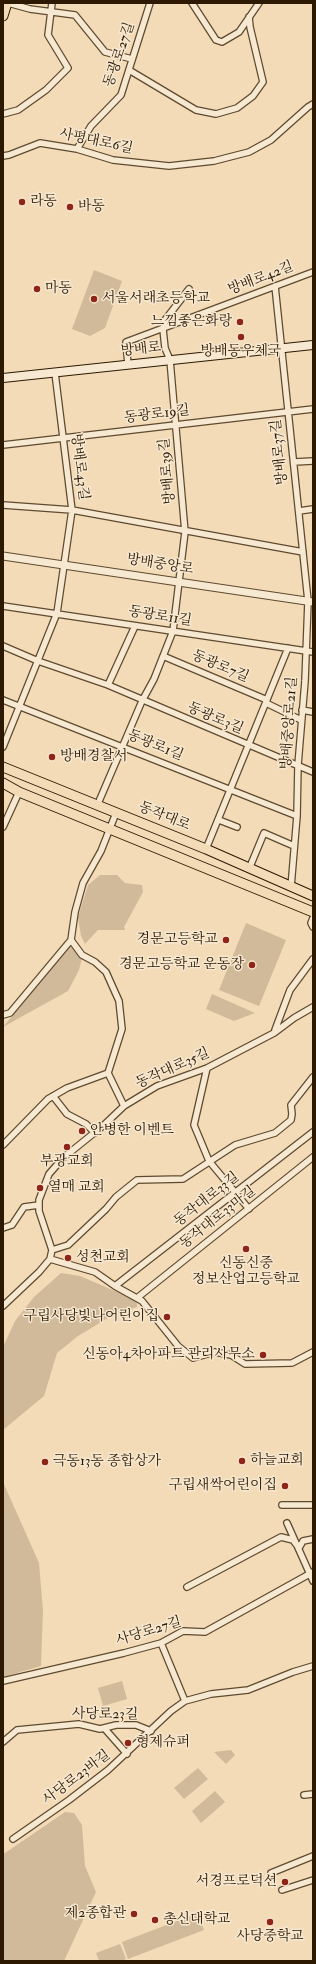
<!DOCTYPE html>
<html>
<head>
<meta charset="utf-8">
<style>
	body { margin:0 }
	#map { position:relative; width:316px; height:1964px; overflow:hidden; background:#f3dbb8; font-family:"IM FELL Double Pica",serif }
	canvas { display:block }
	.frame { position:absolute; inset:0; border:4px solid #2d1901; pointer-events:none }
</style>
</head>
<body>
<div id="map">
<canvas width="316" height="1964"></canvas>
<div class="frame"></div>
</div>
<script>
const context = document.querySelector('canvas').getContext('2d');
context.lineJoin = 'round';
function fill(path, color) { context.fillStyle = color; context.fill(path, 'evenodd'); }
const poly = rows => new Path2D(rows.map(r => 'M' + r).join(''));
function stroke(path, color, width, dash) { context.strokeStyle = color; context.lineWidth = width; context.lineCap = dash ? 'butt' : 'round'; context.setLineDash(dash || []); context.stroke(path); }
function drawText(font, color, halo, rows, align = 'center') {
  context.font = font + ' "IM FELL Double Pica","Noto Serif KR",serif'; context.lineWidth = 3; context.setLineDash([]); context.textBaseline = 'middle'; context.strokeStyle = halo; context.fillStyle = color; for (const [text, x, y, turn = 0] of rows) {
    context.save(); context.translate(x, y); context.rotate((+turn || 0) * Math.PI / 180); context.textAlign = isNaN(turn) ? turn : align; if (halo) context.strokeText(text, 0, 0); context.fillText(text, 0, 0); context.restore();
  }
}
fill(poly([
	[94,270,122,281,105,328,90,336,72,329],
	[100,875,117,875,125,883,142,885,143,892,124,927,125,930,98,930,85,944,81,936,78,917,88,885],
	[246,923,286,940,259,1006,219,990],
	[70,946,82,958,79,970,68,991,3,1027],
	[212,994,255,1013,234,1021,206,1009],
	[61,1273,80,1276,131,1298,137,1303,137,1307,113,1315,78,1336,57,1353,44,1396,3,1430,3,1347,15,1321,34,1297],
	[3,1482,39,1563,43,1611,41,1666,3,1677],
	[122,1681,127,1699,103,1706,98,1688],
	[231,1750,235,1755,226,1764,214,1752],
	[198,1768,208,1779,184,1799,174,1788],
	[215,1791,225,1802,201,1823,192,1811],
	[65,1812,74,1813,82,1825,85,1866,96,1892,64,1961,3,1961,3,1852,5,1853],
	[198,1913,204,1930,128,1959,122,1942],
	[120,1944,126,1959,121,1961,99,1961,96,1953]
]), '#d1ba99');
const minor = poly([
	[8,3,30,9,75,15,105,52,132,59],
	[192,3,216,40,222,42,239,32,259,3],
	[129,70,196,110,216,114,237,108,253,96,263,82,250,27,249,17],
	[3,114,18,110,46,90,68,68,48,35,52,3],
	[77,149,91,126,121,95,150,3],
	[3,156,9,155,40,143,77,149,113,160,169,166,214,161,249,152,271,140,308,107,313,104],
	[275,286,308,601,305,681,298,765,297,816,291,887],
	[128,365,126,342,313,272],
	[3,445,313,409],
	[294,462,313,461],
	[3,505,72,510,303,552],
	[299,511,313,509],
	[3,606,313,652],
	[3,646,38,661,108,685,313,772],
	[163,656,267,700],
	[108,685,135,626],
	[3,700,297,816],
	[266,703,301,720],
	[302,710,313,712],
	[3,747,57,613,72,510,55,373],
	[97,806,142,701,154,679,173,631,185,532,170,360,165,348,163,329,165,320,189,289],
	[219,820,237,827],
	[3,827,19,792],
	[206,849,288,648],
	[249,869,264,833,294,846],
	[313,918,311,923,313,927],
	[71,940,82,955,95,962,106,972,119,1001,122,1029,108,1073],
	[71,940,75,912,83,883,101,851,116,813],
	[3,1015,10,1013,71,940],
	[275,1030,290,990,313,959],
	[207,1068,194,1125,209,1161,249,1209],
	[108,1073,124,1106],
	[53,1096,67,1114,86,1124,95,1133],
	[3,1145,48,1099,67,1088,108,1073],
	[3,1228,12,1225,24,1207,39,1205],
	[52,1250,68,1245,106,1209,116,1197,137,1180,183,1179,235,1145,275,1133,291,1120,292,1114,291,1105,313,1077],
	[50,1259,52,1250,39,1211,39,1200,49,1174,63,1158,104,1125,124,1106,157,1086,207,1068,274,1033,294,1018,313,1007],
	[115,1286,313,1132],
	[137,1298,313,1157],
	[3,1306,39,1272,50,1259,95,1272,115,1286,142,1301,178,1346,193,1358,215,1352,231,1355,245,1364,292,1363,313,1352],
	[282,1505,313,1505],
	[287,1523,313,1581],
	[299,1548,303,1541,313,1539],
	[187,1587,281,1537,293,1540,299,1548],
	[161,1643,185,1701],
	[3,1681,124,1653,161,1643,183,1631,205,1632,313,1572],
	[105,1729,127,1754],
	[3,1742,17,1730,79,1724,100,1729,116,1725,136,1725,151,1731],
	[304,1795,313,1794],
	[13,1839,69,1800,108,1770,171,1711,185,1701,211,1694,248,1690,293,1672,313,1666],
	[271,1873,313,1856],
	[282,1890,313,1880]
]);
const tertiary = poly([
	[3,556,313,602]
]);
const secondary = poly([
	[3,378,313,345]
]);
const primary = poly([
	[3,16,7,3],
	[3,767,206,849,313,896],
	[3,783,19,792,313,912]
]);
stroke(minor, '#5e4a2f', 8);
stroke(tertiary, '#5e4a2f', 9);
stroke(secondary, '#2d1901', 10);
stroke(primary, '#2d1901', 11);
stroke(minor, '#f7e8d1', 5.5);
stroke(tertiary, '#f7e8d1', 7);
stroke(secondary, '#f7e8d1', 8);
stroke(primary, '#f3dbb8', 9);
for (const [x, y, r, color] of [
	[22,202,4,"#8f2418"],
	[70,207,4,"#8f2418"],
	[37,289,4,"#8f2418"],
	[94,299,4,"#8f2418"],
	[240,322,4,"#8f2418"],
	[241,337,4,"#8f2418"],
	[52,757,4,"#8f2418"],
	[226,940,4,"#8f2418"],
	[252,965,4,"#8f2418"],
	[82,1131,4,"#8f2418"],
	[67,1147,4,"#8f2418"],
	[40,1188,4,"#8f2418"],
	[246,1249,4,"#8f2418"],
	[68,1258,4,"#8f2418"],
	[167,1317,4,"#8f2418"],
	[263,1355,4,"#8f2418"],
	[242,1461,4,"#8f2418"],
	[45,1462,4,"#8f2418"],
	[285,1486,4,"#8f2418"],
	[128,1743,4,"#8f2418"],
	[285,1882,4,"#8f2418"],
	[134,1914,4,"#8f2418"],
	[155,1920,4,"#8f2418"],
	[270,1922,4,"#8f2418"]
]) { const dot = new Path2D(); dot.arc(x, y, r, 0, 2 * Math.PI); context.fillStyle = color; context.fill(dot); stroke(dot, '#f7e8d1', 1.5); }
drawText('14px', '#2d1901', '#f7e8d1', [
	["동광로27길",120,55,-71],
	["사평대로6길",96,142,12],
	["방배로42길",261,279,-21],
	["방배로",141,350,-6],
	["동광로19길",157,415,-7],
	["방배로37길",280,452,-96],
	["방배로43길",79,467,83],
	["방배로39길",168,471,-95],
	["방배중앙로",160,565,9],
	["동광로11길",160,617,9],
	["동광로7길",220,667,23],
	["동광로3길",215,719,23],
	["방배중앙로21길",290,723,-86],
	["동광로1길",155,746,22],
	["동작대로",164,817,22],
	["동작대로35길",173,1069,-24],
	["동작대로33길",207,1200,-38],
	["동작대로33마길",218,1218,-38],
	["사당로27길",149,1632,-17],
	["사당로23길",105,1715,1],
	["사당로23바길",77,1778,-37]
]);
drawText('14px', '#2d1901', '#f7e8d1', [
	["라동",30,202],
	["바동",78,207],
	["마동",45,289],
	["서울서래초등학교",102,299],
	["느낌좋은화랑",232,322,"right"],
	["방배동우체국",241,352,"center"],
	["방배경찰서",60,757],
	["경문고등학교",218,940,"right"],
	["경문고등학교 운동장",244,965,"right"],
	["안병한 이벤트",90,1131],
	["부광교회",67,1162,"center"],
	["열매 교회",48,1188],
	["성천교회",76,1258],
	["신동신중",246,1264,"center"],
	["정보산업고등학교",246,1280,"center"],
	["구립사당빛나어린이집",159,1317,"right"],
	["신동아4차아파트 관리사무소",255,1355,"right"],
	["하늘교회",250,1461],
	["극동13동 종합상가",53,1462],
	["구립새싹어린이집",277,1486,"right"],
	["형제슈퍼",136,1743],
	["서경프로덕션",277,1882,"right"],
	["제2종합관",126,1914,"right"],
	["총신대학교",163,1920],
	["사당중학교",270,1937,"center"]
], 'left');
</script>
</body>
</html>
